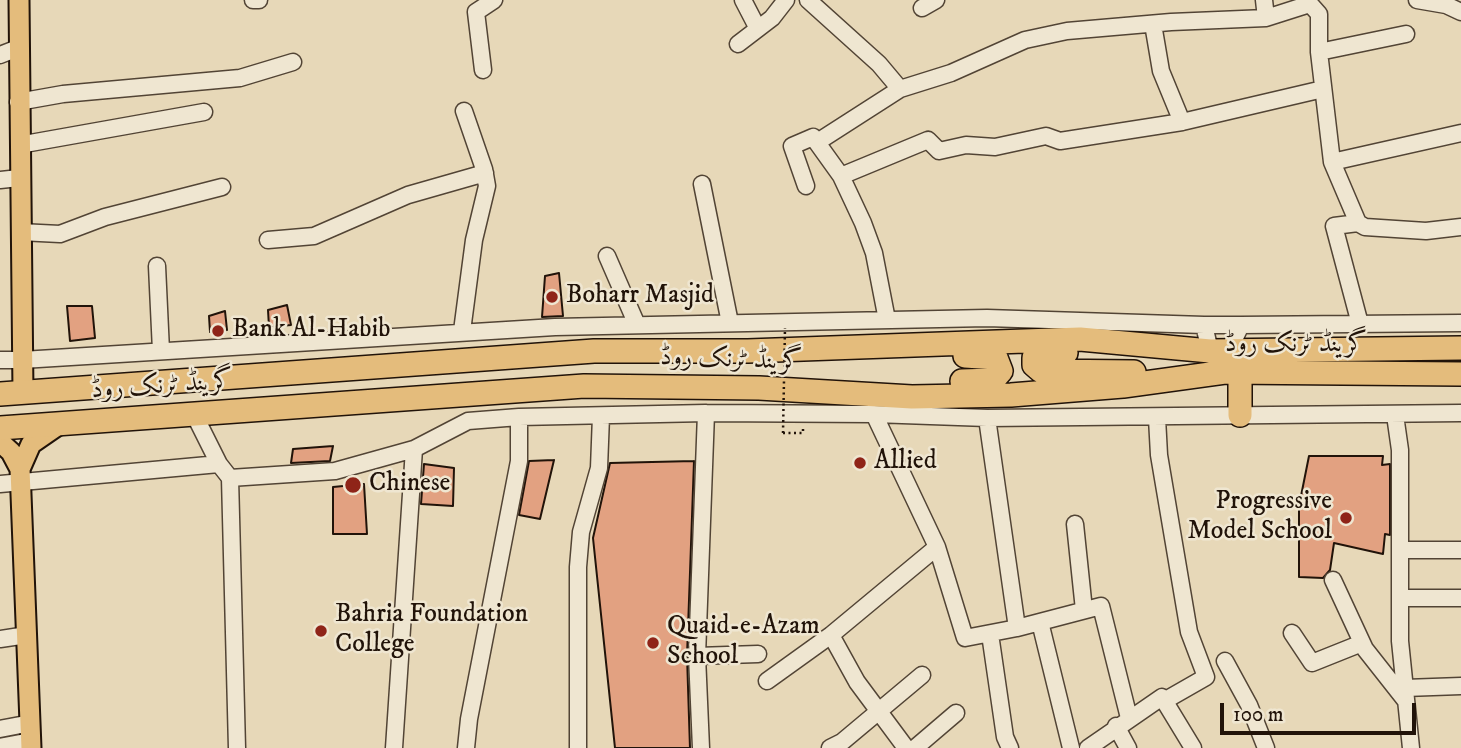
<!DOCTYPE html>
<html>
<head>
<meta charset="utf-8">
<style>
	body { margin:0 }
	#map { position:relative; width:1461px; height:748px; overflow:hidden; background:#e7d8b8; font-family:"IM FELL DW Pica",serif }
	canvas { display:block }
	.scale { position:absolute; left:1220px; top:703px; width:196px; height:32px; box-sizing:border-box; border:4px solid #211309; border-top:0; padding-left:9px; font-size:21px; line-height:24px; white-space:nowrap; color:#211309; -webkit-text-stroke:5px #efe6d1; paint-order:stroke }
</style>
</head>
<body>
<div id="map">
<canvas width="1461" height="748"></canvas>
<div class="scale">100 m</div>
</div>
<script>
const context = document.querySelector('canvas').getContext('2d');
context.lineJoin = 'round';
function fill(path, color) { context.fillStyle = color; context.fill(path, 'evenodd'); }
const poly = rows => new Path2D(rows.map(r => 'M' + r).join(''));
function stroke(path, color, width, dash) { context.strokeStyle = color; context.lineWidth = width; context.lineCap = dash ? 'butt' : 'round'; context.setLineDash(dash || []); context.stroke(path); }
function drawText(font, color, halo, rows, align = 'center') {
  context.font = font + ' "IM FELL DW Pica",Amiri,serif'; context.lineWidth = 5; context.setLineDash([]); context.textBaseline = 'middle'; context.strokeStyle = halo; context.fillStyle = color; for (const [text, x, y, turn = 0] of rows) {
    context.save(); context.translate(x, y); context.rotate((+turn || 0) * Math.PI / 180); context.textAlign = isNaN(turn) ? turn : align; if (halo) context.strokeText(text, 0, 0); context.fillText(text, 0, 0); context.restore();
  }
}
const building = poly([
	[559,273,563,316,542,317,545,276,559,273],
	[287,305,291,325,269,327,268,310,287,305],
	[67,306,92,306,95,338,70,341,67,306],
	[225,311,227,330,210,332,209,316,225,311],
	[333,446,330,461,291,463,293,449,333,446],
	[1309,456,1383,456,1382,465,1390,464,1390,535,1385,534,1383,554,1334,543,1330,570,1323,578,1299,577,1299,506,1309,456],
	[554,460,540,519,519,515,529,461,554,460],
	[694,461,687,656,690,748,615,748,593,538,610,463,694,461],
	[424,464,454,468,453,506,421,504,424,464],
	[364,484,367,534,333,534,333,487,364,484]
]);
fill(building, '#e2a181');
stroke(building, '#211309', 2);
const minor = poly([
	[253,0,259,0],
	[743,0,757,27],
	[808,0,879,64,900,89],
	[1264,0,1266,18],
	[1417,0,1446,5,1461,12],
	[922,8,936,0],
	[1153,24,1161,71,1182,122],
	[738,44,772,18,786,0],
	[1319,52,1406,34],
	[0,55,18,48],
	[483,70,476,12,494,0],
	[18,102,63,94,240,78,293,62],
	[819,141,900,89,951,73,1025,40,1067,31,1171,22,1266,18,1310,4,1319,14,1319,52,1332,162,1358,223,1365,227,1426,231,1461,227],
	[19,145,204,112],
	[1332,162,1461,133],
	[841,176,928,140,939,151,966,145,995,147,1046,136,1060,141,1182,122,1323,89],
	[0,180,19,178],
	[702,184,730,323],
	[806,186,792,146,813,137,841,176,863,223,874,253,887,320],
	[1358,223,1334,226,1360,324],
	[20,232,60,234,105,217,222,187],
	[268,240,314,236,408,195,485,173],
	[607,256,637,325],
	[157,266,161,351],
	[1204,325,1241,325],
	[462,331,474,240,487,186,484,169,464,111],
	[1229,350,1241,325,1461,323],
	[0,360,22,360],
	[22,360,555,327,987,318,1204,325,1210,351],
	[193,412,219,464],
	[1395,415,1400,450,1400,641,1411,748],
	[1157,418,1159,455,1189,632,1206,677,1164,701],
	[230,478,237,748],
	[0,484,219,464,230,478,335,471,414,449,468,421,519,417,706,413,874,414,987,418,1461,413],
	[1075,524,1084,610],
	[937,547,965,638,1017,628,987,418],
	[1400,550,1461,550],
	[1333,580,1365,649,1406,701],
	[1400,598,1461,598],
	[1040,622,1071,748],
	[1017,628,1101,606,1129,718],
	[1292,633,1312,663,1362,643],
	[990,634,1005,737,1010,748],
	[831,635,857,682,906,748],
	[0,639,27,635],
	[697,656,758,654],
	[1225,661,1249,705,1266,748],
	[767,681,831,635,937,547,874,414],
	[1405,688,1461,686],
	[1116,726,1128,748],
	[0,729,31,723],
	[0,747,31,741],
	[394,748,414,449],
	[466,748,469,719,519,461,519,417],
	[578,748,578,567,581,532,599,468,601,416],
	[701,748,697,656,706,413],
	[830,748,842,742,922,675],
	[915,748,956,713],
	[1088,748,1162,697,1193,748]
]);
const major = poly([
	[19,0,23,392],
	[0,442,11,452,20,469],
	[31,748,20,469,31,444,60,424]
]);
const highway = poly([
	[1066,353,1040,354,1034,358,1034,365,1041,371,1134,372],
	[962,381,993,380,1001,371,996,358,965,356],
	[0,394,594,351,748,351,1080,339,1210,351,1461,348],
	[1240,415,1240,372],
	[0,428,584,386,759,388,912,397,1011,395,1123,386,1225,372,1461,374]
]);
stroke(minor, '#524435', 19);
stroke(major, '#211309', 23);
stroke(highway, '#211309', 26);
stroke(poly([
	[783,433,803,433,803,428]
]), '#211309', 2.5, [2, 3.5]);
stroke(minor, '#efe6d1', 16);
stroke(major, '#e4bc7c', 19);
stroke(highway, '#e4bc7c', 23);
stroke(poly([
	[783,433,785,328]
]), '#211309', 2.5, [2, 3.5]);
for (const [x, y, r, color] of [
	[552,297,7,"#8f2418"],
	[218,331,7,"#8f2418"],
	[860,463,7,"#8f2418"],
	[353,485,9,"#8f2418"],
	[1346,518,7,"#8f2418"],
	[321,631,7,"#8f2418"],
	[653,643,7,"#8f2418"]
]) { const dot = new Path2D(); dot.arc(x, y, r, 0, 2 * Math.PI); context.fillStyle = color; context.fill(dot); stroke(dot, '#efe6d1', 2.5); }
drawText('26px', '#211309', '#efe6d1', [
	["Boharr Masjid",566,297],
	["Bank Al-Habib",232,331],
	["Allied",874,463],
	["Chinese",369,485],
	["Progressive",1332,503,"right"],
	["Model School",1332,533,"right"],
	["Bahria Foundation",335,616],
	["College",335,646],
	["Quaid-e-Azam",667,628],
	["School",667,658]
], 'left');
drawText('26px', '#211309', '#efe6d1', [
	["گرینڈ ٹرنک روڈ",1296,346],
	["گرینڈ ٹرنک روڈ",731,361,2],
	["گرینڈ ٹرنک روڈ",162,387,-4]
]);
</script>
</body>
</html>
